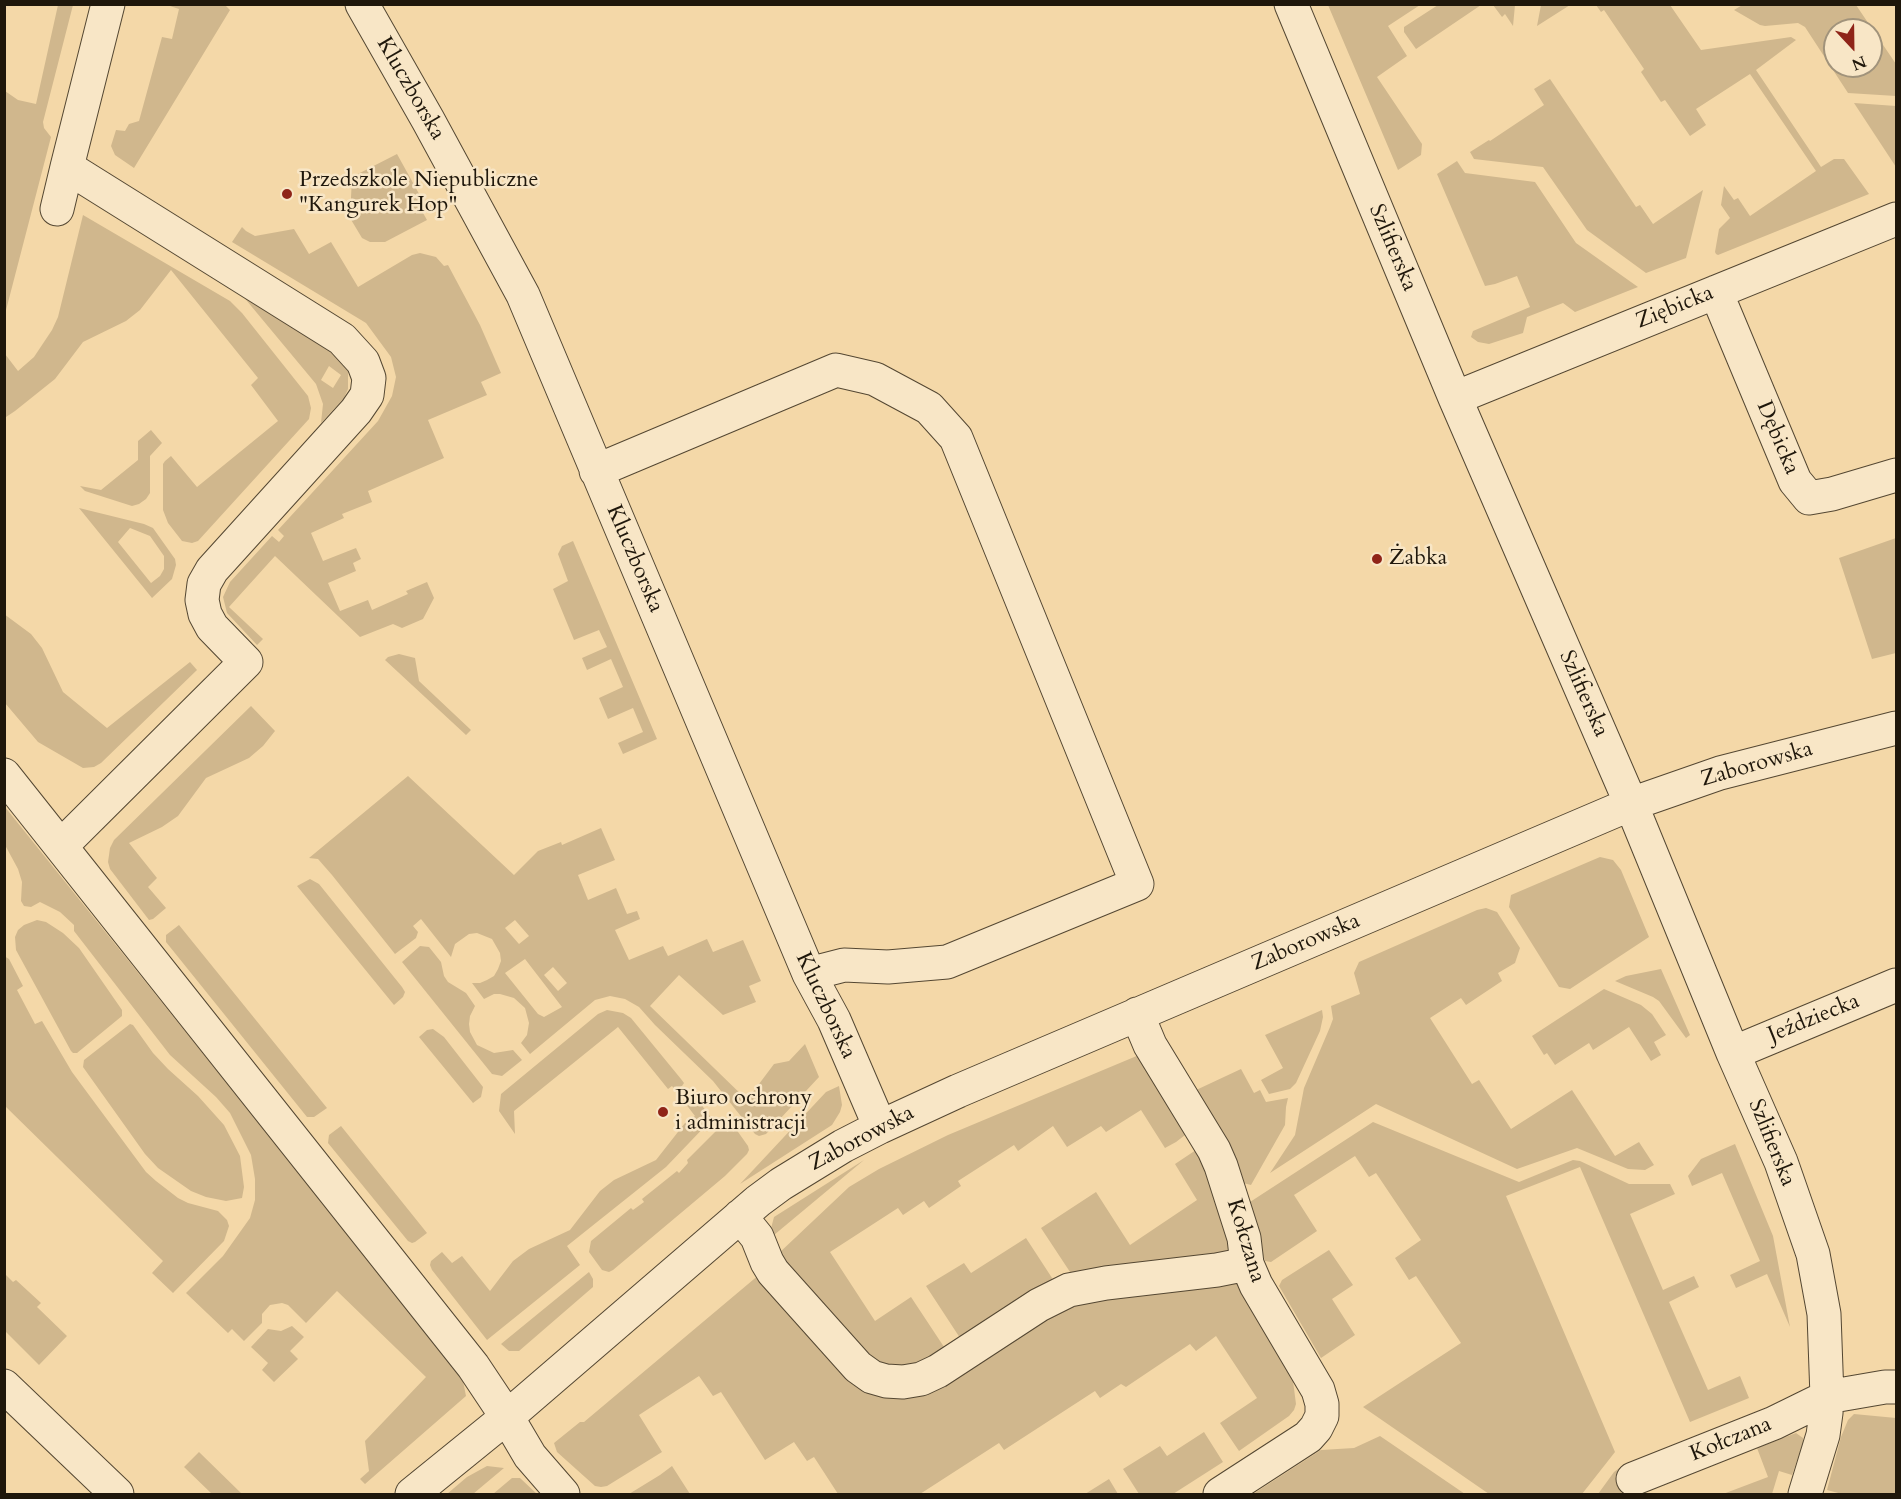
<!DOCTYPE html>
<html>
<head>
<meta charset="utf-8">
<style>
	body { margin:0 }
	#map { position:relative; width:1901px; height:1499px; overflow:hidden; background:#f4d8a8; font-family:Cardo,serif }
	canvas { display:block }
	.frame { position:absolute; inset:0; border:6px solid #1f170b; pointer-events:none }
	.north { position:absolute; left:1823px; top:18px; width:60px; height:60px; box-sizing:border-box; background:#f8e6c6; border:2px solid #a1937b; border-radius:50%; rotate:158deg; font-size:16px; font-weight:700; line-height:24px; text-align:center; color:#1f170b }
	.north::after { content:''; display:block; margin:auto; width:21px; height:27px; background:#8f2418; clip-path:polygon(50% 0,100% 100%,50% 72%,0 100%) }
</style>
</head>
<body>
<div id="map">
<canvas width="1901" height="1499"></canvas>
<div class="frame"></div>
<div class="north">N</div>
</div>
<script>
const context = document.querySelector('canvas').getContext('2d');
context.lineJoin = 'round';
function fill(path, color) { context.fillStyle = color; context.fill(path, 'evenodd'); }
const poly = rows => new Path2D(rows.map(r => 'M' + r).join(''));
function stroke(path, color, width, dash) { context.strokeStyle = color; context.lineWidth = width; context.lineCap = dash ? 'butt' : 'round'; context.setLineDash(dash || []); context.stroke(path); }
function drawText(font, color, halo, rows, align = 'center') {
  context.font = font + ' Cardo,serif'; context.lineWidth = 5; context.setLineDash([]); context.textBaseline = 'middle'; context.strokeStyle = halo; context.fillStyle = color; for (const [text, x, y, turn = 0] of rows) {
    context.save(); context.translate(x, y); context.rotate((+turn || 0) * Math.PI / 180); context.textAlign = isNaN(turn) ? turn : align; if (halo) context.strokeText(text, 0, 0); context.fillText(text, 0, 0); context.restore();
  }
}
fill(poly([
	[1744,4,1856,5,1896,64,1896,96,1848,93,1805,27,1798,23,1765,26,1760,25,1734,10],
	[1835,30,1871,30,1871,66,1835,66],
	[58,5,73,5,43,122,44,128,51,137,5,314,5,91,18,100,36,104],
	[170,5,225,5,230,10,134,168,115,155,111,146,116,130,125,131,129,124,139,121,162,37,172,39,179,9,170,6],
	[1328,5,1420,5,1388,26,1407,56,1377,77,1422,144,1421,155,1398,170],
	[1438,5,1481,5,1416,49,1404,32,1404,27],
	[1493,5,1515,5,1513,26,1505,14,1502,17],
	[1541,5,1541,4,1570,5,1537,26],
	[1596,5,1670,5,1701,50,1791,37,1796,40,1756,70,1821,167,1834,159,1844,159,1869,194,1718,255,1716,254,1715,252,1719,229,1730,218,1721,205,1724,186,1734,200,1738,198,1750,216,1816,171,1750,74,1696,109,1706,125,1690,136,1665,100,1661,102,1641,72,1644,69,1604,10,1601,12],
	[1550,79,1636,207,1640,205,1653,224,1703,190,1686,258,1646,273,1587,230,1543,167,1474,159,1470,152,1489,140,1490,141,1544,105,1534,89],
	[1854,103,1896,106,1896,167],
	[397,154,428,210,423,213,427,220,385,242,370,242,362,238,350,218,352,177],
	[1457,161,1465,173,1535,182,1576,243,1638,287,1575,312,1563,303,1527,317,1523,333,1489,344,1478,342,1471,337,1473,331,1530,307,1517,276,1495,284,1485,286,1437,174],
	[83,215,230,301,242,313,308,396,311,408,309,419,198,541,192,543,182,541,168,523,163,510,163,464,165,461,171,456,197,487,278,421,251,385,258,378,171,270,140,310,126,321,83,342,55,379,15,411,6,417,5,415,5,354,18,371,34,357,52,330,58,317],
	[242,227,246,231,255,236,294,229,309,254,331,242,358,287,412,255,420,253,436,257,444,266,448,265,480,325,501,373,481,382,487,395,428,420,444,458,368,491,372,502,342,514,344,518,311,533,323,561,356,548,361,559,353,563,356,571,328,583,340,611,368,600,372,610,408,594,406,591,427,582,434,598,423,619,402,628,393,624,360,637,275,556,229,607,263,639,257,645,227,613,223,597,230,582,272,536,279,542,284,536,278,530,378,421,392,396,396,377,391,357,366,323,232,242],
	[242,295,330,349,344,361,348,370,348,389,344,398,321,423,323,404,316,384],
	[329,366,341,375,333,388,321,380],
	[151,430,162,443,150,456,150,493,146,499,139,504,132,506,85,491,80,486,101,490,138,460,138,441],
	[79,508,144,524,153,528,175,559,176,565,172,579,152,598],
	[130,528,150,536,164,556,164,569,160,576,151,583,118,542],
	[1896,538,1896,653,1872,659,1839,558],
	[573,541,657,739,623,754,618,743,643,732,633,708,608,719,599,698,623,687,611,659,587,670,582,658,607,647,599,630,574,640,553,589,568,581,558,554,562,546],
	[4,614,31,634,42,648,63,692,107,728,190,662,197,670,101,763,94,767,83,768,38,742,5,703],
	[399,654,415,658,419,681,471,730,466,735,385,660,388,657],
	[251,706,275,731,263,746,249,758,206,778,178,816,162,827,129,843,157,878,148,887,166,908,153,919,149,920,110,869,108,862,110,848,114,840],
	[408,776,514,875,538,851,561,842,562,845,601,828,615,860,578,875,588,900,616,888,627,914,637,911,640,919,615,930,629,960,663,946,668,956,707,939,713,952,743,940,761,981,749,986,756,1002,723,1015,679,975,650,1006,747,1100,774,1064,789,1061,805,1044,819,1077,766,1134,759,1136,755,1134,713,1081,655,1025,639,1007,625,999,610,996,595,1000,530,1054,521,1043,527,1035,529,1023,525,1008,514,998,500,994,494,994,484,999,472,983,480,983,487,980,494,976,498,969,501,961,500,953,492,939,477,933,469,934,455,944,451,957,421,919,413,926,418,932,416,938,395,954,332,875,318,859,309,858],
	[515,920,529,936,519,944,505,928],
	[525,959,562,1007,544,1017,538,1014,505,973],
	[553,967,567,983,558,991,544,975],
	[5,807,462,1376,466,1396,365,1484,360,1479,369,1471,365,1441,426,1377,337,1291,306,1323,288,1305,282,1303,270,1305,262,1314,262,1323,244,1341,232,1329,228,1333,186,1293,223,1256,250,1218,255,1200,255,1179,251,1155,230,1113,216,1097,170,1055,74,931,74,925,60,912,40,902,31,907,24,906,21,901,22,882,18,869,5,845],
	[1600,857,1613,860,1621,870,1649,937,1570,989,1559,987,1509,907,1511,895],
	[310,879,319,884,402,987,405,992,403,997,394,1005,297,886],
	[1486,908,1497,912,1520,948,1515,963,1498,973,1502,981,1466,1005,1461,998,1430,1018,1472,1084,1479,1080,1511,1129,1572,1090,1615,1156,1639,1142,1654,1165,1645,1170,1628,1169,1577,1148,1517,1169,1376,1104,1270,1173,1295,1135,1304,1088,1330,1027,1333,1019,1331,1006,1360,994,1354,973,1359,962,1477,910],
	[37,920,46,922,63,933,79,948,122,1010,122,1016,77,1053,73,1053,71,1051,16,950,15,937,18,930,24,925],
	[179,925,327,1108,314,1117,307,1117,166,942,166,935],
	[420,946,429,947,441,962,444,976,448,982,466,993,475,1006,470,1016,469,1024,470,1032,477,1045,494,1053,513,1050,522,1060,502,1076,492,1074,402,962],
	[4,956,9,959,23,986,17,990,35,1024,42,1021,72,1072,146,1172,156,1181,178,1198,188,1203,218,1211,227,1220,229,1226,224,1241,173,1293,152,1273,163,1261,5,1106],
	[1661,969,1690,1035,1686,1038,1659,1001,1653,997,1615,981,1626,976],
	[1604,989,1641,1005,1652,1014,1666,1035,1654,1042,1661,1055,1651,1061,1629,1027,1593,1050,1589,1043,1555,1065,1547,1053,1544,1055,1532,1036],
	[607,1010,623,1013,631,1018,681,1079,684,1083,682,1086,675,1090,672,1086,668,1089,618,1027,514,1111,515,1134,499,1111,501,1094,598,1014],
	[1322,1010,1323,1017,1320,1031,1296,1083,1290,1089,1269,1094,1261,1080,1283,1068,1265,1035],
	[130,1024,133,1025,153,1053,168,1069,198,1096,224,1125,240,1156,244,1187,242,1198,226,1201,206,1197,191,1191,158,1168,145,1154,83,1067,84,1060],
	[433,1029,444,1037,483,1087,481,1097,473,1103,419,1037,427,1030],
	[1139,1055,1189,1132,1176,1142,1165,1148,1141,1110,1106,1132,1101,1126,1067,1147,1053,1126,1018,1151,1014,1145,958,1181,961,1186,929,1208,924,1201,903,1215,898,1208,830,1252,875,1321,911,1297,946,1350,922,1368,877,1366,778,1254,849,1187,879,1169,948,1135],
	[1241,1069,1254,1093,1260,1090,1266,1102,1288,1098,1286,1107,1285,1125,1251,1185,1239,1182,1194,1091],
	[839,1086,842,1105,840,1112,832,1125,740,1184,826,1092],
	[694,1095,712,1119,666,1167,567,1246,580,1265,487,1340,432,1270,430,1265,431,1261,442,1252,452,1263,462,1256,490,1291,513,1261,529,1249,570,1230,600,1191,614,1180,656,1160,685,1123,695,1116,685,1103],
	[731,1122,748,1146,749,1150,747,1154,725,1176,613,1270,609,1272,602,1270,589,1252,591,1241,631,1208,633,1210,644,1202,642,1199,677,1171,679,1173,688,1163,687,1160,717,1130],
	[1373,1122,1519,1182,1573,1160,1580,1161,1629,1184,1670,1184,1675,1194,1630,1214,1663,1290,1694,1276,1699,1287,1669,1302,1708,1390,1740,1376,1749,1398,1690,1422,1580,1167,1506,1196,1615,1452,1582,1494,1489,1494,1363,1407,1461,1343,1416,1276,1409,1280,1395,1258,1421,1240,1376,1173,1369,1177,1355,1156,1294,1195,1317,1231,1271,1262,1265,1261,1247,1209,1250,1202],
	[341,1126,427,1233,415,1242,412,1243,408,1241,328,1143,329,1135],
	[1735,1144,1773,1236,1790,1327,1767,1274,1736,1288,1730,1275,1760,1261,1722,1173,1692,1186,1688,1176,1701,1159],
	[1199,1148,1232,1247,1228,1253,1072,1275,1041,1228,1096,1192,1130,1245,1197,1200,1175,1164],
	[864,1160,768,1240,774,1217],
	[1026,1238,1054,1281,962,1341,926,1286,964,1263,971,1273],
	[1329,1250,1353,1285,1332,1299,1355,1335,1321,1358,1279,1286,1282,1280],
	[589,1272,593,1279,593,1287,519,1351,509,1351,501,1344],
	[5,1274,13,1282,16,1280,41,1303,37,1307,67,1336,39,1365,5,1331],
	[760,1274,868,1385,1068,1303,1236,1281,1293,1381,1296,1404,1294,1410,1289,1416,1239,1451,1220,1423,1257,1398,1216,1336,1196,1351,1190,1344,1126,1387,1121,1384,1100,1398,1095,1391,1004,1450,999,1443,920,1494,838,1494,814,1457,807,1461,794,1442,765,1460,721,1392,713,1396,699,1376,639,1415,662,1452,607,1486,601,1487,595,1486,557,1452,554,1443,580,1422,584,1422],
	[292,1326,304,1337,290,1351,298,1359,274,1382,262,1370,268,1363,251,1347,268,1329,281,1331],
	[1854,1414,1896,1418,1896,1494,1842,1494,1827,1490,1841,1437,1848,1420],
	[1204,1432,1223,1462,1173,1494,1139,1494,1123,1469,1160,1446,1167,1456],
	[1796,1433,1803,1438,1803,1443,1792,1475,1779,1471,1772,1494,1723,1494,1768,1477,1757,1448],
	[1380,1436,1465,1494,1253,1494,1321,1450,1354,1448],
	[199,1452,242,1494,212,1494,184,1467],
	[487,1466,504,1468,473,1494,447,1494,467,1477],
	[672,1466,690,1494,629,1494,660,1475],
	[1622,1466,1635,1494,1598,1494,1614,1472],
	[512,1478,520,1478,537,1494,493,1494],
	[1109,1479,1118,1494,1085,1494]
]), '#d0b78d');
const minor = poly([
	[362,4,428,120,523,295,809,974,834,1020,880,1127],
	[1291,4,1455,398,1631,804,1733,1053,1781,1162,1813,1254,1824,1314,1827,1397,1826,1413,1823,1435,1805,1494],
	[57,209,67,167],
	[1716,292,1795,481,1809,498,1832,494,1896,475],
	[1455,398,1896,219],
	[596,471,836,370,875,379,929,408,956,438,1137,884,947,962,888,967,844,965,809,974],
	[4,775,473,1366,507,1417,530,1456,563,1494],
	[61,846,246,662,212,627,205,614,202,600,204,584,212,570,356,411,367,395,369,378,363,362,342,339,67,167,108,4],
	[1137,1014,1150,1045,1214,1150,1221,1166,1244,1238,1247,1264,1256,1285,1318,1390,1322,1404,1322,1416,1316,1428,1308,1437,1220,1494],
	[1733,1053,1896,985],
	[740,1216,757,1237,767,1262,773,1272,858,1367,872,1377,886,1381,903,1382,921,1379,938,1371,1039,1305,1069,1290,1106,1283,1217,1270,1247,1264],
	[4,1386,117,1494],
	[1633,1479,1774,1423,1827,1397,1885,1387,1896,1387],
	[412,1494,507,1417,758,1201,781,1184,843,1146,880,1127,958,1091,1631,804,1720,773,1896,728]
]);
stroke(minor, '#544732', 35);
stroke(minor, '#f8e6c6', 33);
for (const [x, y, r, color] of [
	[287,194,6,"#8f2418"],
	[1377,559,6,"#8f2418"],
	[663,1112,6,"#8f2418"]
]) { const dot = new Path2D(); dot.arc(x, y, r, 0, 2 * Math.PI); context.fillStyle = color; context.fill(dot); stroke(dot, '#f8e6c6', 2); }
drawText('22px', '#1f170b', '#f8e6c6', [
	["Kluczborska",410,89,60],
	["Szlifierska",1392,248,67],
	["Ziębicka",1675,308,-22],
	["Dębicka",1777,438,67],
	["Kluczborska",634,559,67],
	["Szlifierska",1583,694,66],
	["Zaborowska",1757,765,-16],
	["Zaborowska",1306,943,-23],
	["Kluczborska",825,1006,65],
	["Jeździecka",1814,1019,-22],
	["Zaborowska",862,1139,-28],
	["Szlifierska",1771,1143,68],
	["Kołczana",1245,1241,73],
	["Kołczana",1731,1440,-22]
]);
drawText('22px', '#1f170b', '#f8e6c6', [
	["Przedszkole Niepubliczne",299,181],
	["\"Kangurek Hop\"",299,206],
	["Żabka",1389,559],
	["Biuro ochrony",675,1099],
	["i administracji",675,1124]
], 'left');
</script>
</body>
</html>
